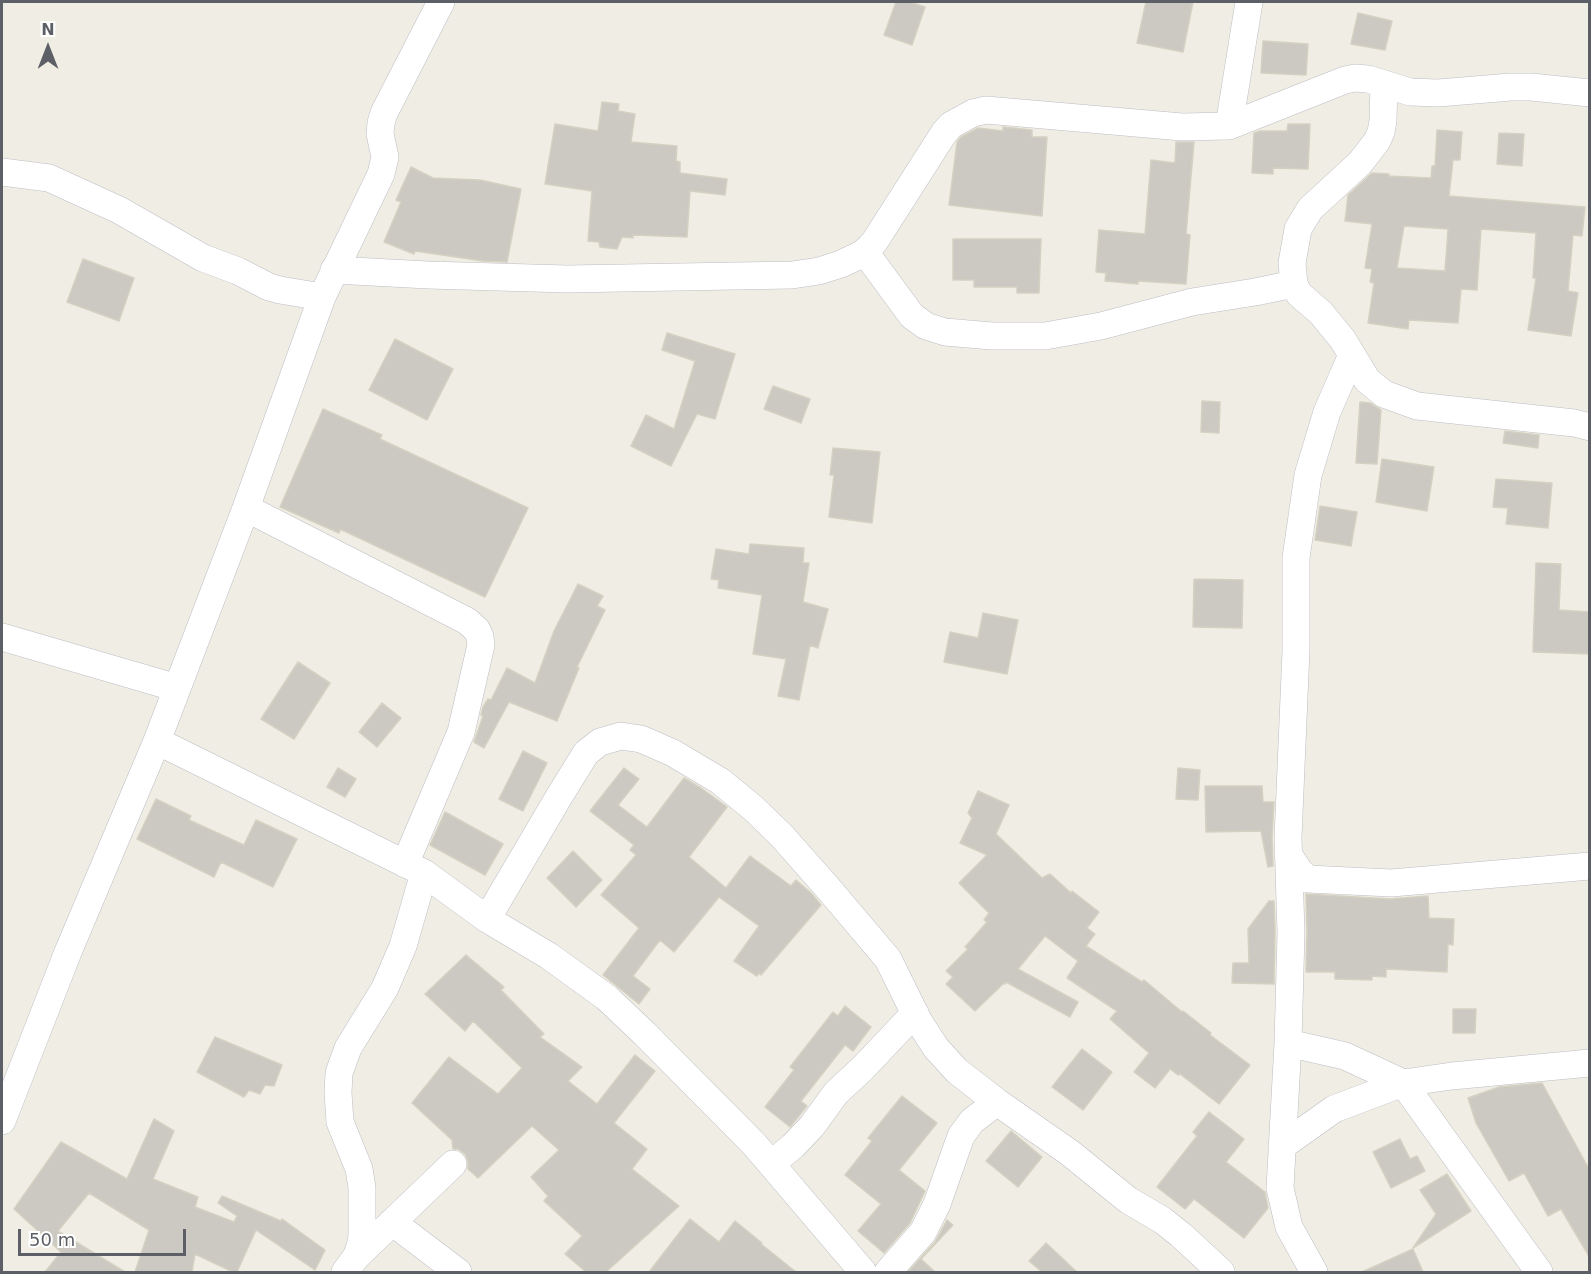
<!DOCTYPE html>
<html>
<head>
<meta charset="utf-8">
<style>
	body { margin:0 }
	#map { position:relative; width:1591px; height:1274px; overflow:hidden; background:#f0eee4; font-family:"DejaVu Sans",sans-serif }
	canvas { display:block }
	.frame { position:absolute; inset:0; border:3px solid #5c5f66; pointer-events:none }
	.north { position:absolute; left:18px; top:18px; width:60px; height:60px; -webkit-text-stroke:4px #fff; paint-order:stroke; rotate:0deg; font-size:16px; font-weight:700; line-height:24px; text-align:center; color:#5c5f66 }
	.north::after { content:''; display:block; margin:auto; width:21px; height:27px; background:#5c5f66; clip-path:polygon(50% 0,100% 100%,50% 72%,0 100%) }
	.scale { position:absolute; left:18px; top:1229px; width:168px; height:27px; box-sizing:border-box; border:3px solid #5c5f66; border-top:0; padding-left:8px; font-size:18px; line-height:21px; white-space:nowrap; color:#5c5f66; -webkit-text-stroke:4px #fff; paint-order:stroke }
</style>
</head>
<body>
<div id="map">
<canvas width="1591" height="1274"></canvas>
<div class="frame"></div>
<div class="north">N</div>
<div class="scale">50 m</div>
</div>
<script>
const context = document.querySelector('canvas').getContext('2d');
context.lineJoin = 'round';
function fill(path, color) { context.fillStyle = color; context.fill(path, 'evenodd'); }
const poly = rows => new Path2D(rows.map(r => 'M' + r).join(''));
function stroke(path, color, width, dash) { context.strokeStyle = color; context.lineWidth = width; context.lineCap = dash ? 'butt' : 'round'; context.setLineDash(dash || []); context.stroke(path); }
const building = poly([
	[896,2,909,2,925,7,912,45,884,35,896,2],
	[1146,2,1193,2,1183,52,1137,43,1146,2],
	[1358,13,1392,21,1385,50,1351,44,1358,13],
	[1263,41,1308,44,1306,75,1261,73,1263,41],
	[602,102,619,104,618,111,635,114,631,142,677,146,676,161,680,162,680,173,727,179,725,195,690,191,687,237,633,235,633,238,622,237,617,249,600,247,599,242,588,241,592,191,545,184,555,124,598,131,602,102],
	[1288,124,1310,124,1308,169,1273,168,1273,174,1252,173,1254,133,1260,131,1287,131,1288,124],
	[1003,127,1032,130,1032,137,1047,137,1042,216,949,205,957,142,961,137,978,128,1003,131,1003,127],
	[1437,130,1462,132,1460,160,1453,160,1449,196,1585,207,1582,236,1573,235,1568,291,1578,293,1571,336,1528,330,1536,278,1533,278,1536,233,1481,229,1477,290,1461,289,1458,323,1409,320,1408,329,1368,323,1374,283,1370,282,1372,269,1365,268,1372,224,1345,221,1348,195,1372,173,1389,174,1389,176,1431,178,1432,166,1435,166,1437,130],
	[1404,226,1448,229,1445,271,1397,268,1404,226],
	[1499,133,1524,134,1522,166,1497,164,1499,133],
	[1176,142,1194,142,1186,234,1190,235,1186,284,1138,281,1138,284,1105,281,1106,273,1096,272,1099,230,1145,234,1151,160,1175,163,1176,142],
	[411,167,433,178,480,180,521,189,507,262,483,261,415,251,414,254,384,242,401,202,396,200,411,167],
	[953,239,1041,239,1039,293,1017,293,1017,287,974,287,974,280,953,280,953,239],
	[83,259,134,278,119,321,67,302,83,259],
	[667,333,735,354,715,419,697,414,671,466,631,446,646,415,674,429,695,361,662,350,667,333],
	[395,339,453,369,427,420,369,390,395,339],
	[773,386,810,399,801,423,764,409,773,386],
	[1202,401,1220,402,1219,433,1201,432,1202,401],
	[1360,402,1370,403,1381,410,1377,464,1356,463,1360,402],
	[323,409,382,435,380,439,528,508,485,597,340,529,339,533,280,507,323,409],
	[1505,431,1539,435,1538,448,1503,443,1505,431],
	[833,448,880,452,872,523,829,517,834,475,830,475,833,448],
	[1382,459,1434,467,1427,511,1376,502,1382,459],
	[1496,479,1552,483,1548,528,1506,524,1508,508,1493,507,1496,479],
	[1320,506,1357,512,1351,546,1315,540,1320,506],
	[750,544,804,548,803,563,809,563,803,602,828,609,818,648,810,645,799,700,778,696,786,659,753,654,762,595,718,588,719,580,711,579,716,549,749,554,750,544],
	[1536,563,1561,564,1559,610,1590,612,1590,654,1533,652,1536,563],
	[1194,579,1243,580,1242,628,1193,627,1194,579],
	[578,584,603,596,597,606,605,610,577,667,579,668,557,721,509,702,484,748,474,742,483,716,481,715,483,707,488,699,491,700,507,668,535,683,554,631,578,584],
	[983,613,1018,620,1007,674,944,662,950,632,978,638,983,613],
	[298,662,330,683,294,739,261,719,298,662],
	[382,703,401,718,377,747,359,732,382,703],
	[523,751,547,763,523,811,499,799,523,751],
	[338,768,356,779,345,797,327,787,338,768],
	[624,768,639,779,618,805,647,827,684,778,701,788,727,807,689,857,726,888,750,856,791,886,796,880,812,894,821,905,761,975,759,973,757,976,734,961,759,926,719,897,674,952,660,940,633,976,650,989,639,1004,603,975,639,928,601,895,636,855,630,850,634,845,590,811,624,768],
	[1178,768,1200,770,1198,800,1176,799,1178,768],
	[1205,786,1262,786,1263,802,1274,802,1272,837,1273,866,1268,867,1261,831,1206,832,1205,786],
	[978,791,1009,805,996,834,1042,878,1050,874,1071,893,1072,891,1099,912,1087,928,1095,934,1086,946,1142,982,1144,980,1182,1012,1183,1011,1211,1033,1210,1035,1250,1065,1219,1104,1180,1074,1178,1075,1170,1069,1155,1088,1134,1072,1149,1053,1110,1019,1117,1011,1067,978,1078,961,1045,936,1018,969,1078,1002,1070,1017,1006,982,1005,984,1004,983,975,1011,946,984,953,977,946,971,968,949,965,947,987,922,984,920,989,913,959,883,987,855,960,843,972,818,968,813,978,791],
	[156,799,191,816,189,820,244,845,256,820,297,839,273,887,221,862,214,877,137,839,156,799],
	[445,812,503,844,485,875,430,845,445,812],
	[573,851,602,880,576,907,547,878,573,851],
	[1306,894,1390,899,1428,896,1429,918,1454,919,1453,945,1448,944,1447,972,1386,969,1386,977,1372,976,1372,980,1335,979,1335,972,1306,972,1307,933,1306,894],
	[1269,901,1274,901,1275,933,1274,984,1232,983,1233,963,1249,963,1248,929,1269,901],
	[466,955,504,987,501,990,544,1034,540,1037,582,1067,568,1081,597,1104,635,1055,655,1071,614,1123,647,1149,632,1169,679,1206,606,1272,586,1272,565,1254,582,1236,544,1201,548,1196,531,1177,559,1150,532,1126,478,1178,468,1169,468,1161,465,1154,458,1149,453,1149,452,1140,412,1103,449,1057,498,1094,522,1068,473,1021,465,1031,425,994,466,955],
	[845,1006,871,1027,853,1051,845,1045,801,1101,807,1106,790,1127,765,1107,794,1070,790,1067,833,1012,838,1016,845,1006],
	[1453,1009,1476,1009,1475,1033,1453,1033,1453,1009],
	[215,1037,282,1065,274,1086,265,1085,260,1094,249,1090,244,1097,197,1072,215,1037],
	[1082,1049,1112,1072,1083,1110,1052,1087,1082,1049],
	[1542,1083,1590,1171,1590,1258,1561,1209,1548,1216,1524,1173,1509,1181,1476,1123,1468,1098,1499,1087,1542,1083],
	[902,1096,937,1123,899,1170,925,1191,910,1223,884,1253,858,1231,881,1204,845,1175,872,1141,868,1138,902,1096],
	[1209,1112,1244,1139,1226,1162,1265,1192,1268,1208,1244,1238,1194,1199,1185,1209,1157,1187,1197,1136,1193,1132,1209,1112],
	[154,1119,174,1131,153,1179,198,1197,195,1207,234,1222,237,1216,218,1203,222,1196,281,1221,282,1219,325,1250,315,1270,256,1230,237,1272,233,1272,195,1254,192,1272,135,1272,149,1230,89,1193,58,1231,125,1272,45,1272,61,1252,14,1209,61,1142,127,1179,154,1119],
	[1011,1131,1042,1157,1018,1187,986,1161,1011,1131],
	[1400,1139,1410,1159,1417,1156,1425,1171,1391,1188,1373,1152,1400,1139],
	[1447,1174,1471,1211,1413,1248,1436,1214,1420,1190,1447,1174],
	[690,1219,719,1242,735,1221,762,1243,761,1244,796,1272,649,1272,690,1219],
	[947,1220,953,1225,921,1259,935,1272,908,1272,935,1242,947,1220],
	[1046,1243,1077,1272,1042,1272,1029,1261,1046,1243],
	[1413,1249,1423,1272,1362,1272,1413,1249]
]);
fill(building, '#cbc9c1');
stroke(building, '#d5d1c2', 1.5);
const minor = poly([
	[1384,84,1383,121,1381,132,1377,141,1360,163,1310,209,1298,229,1292,263,1294,284,1299,294,1321,313,1343,340,1367,380,1384,394,1417,406,1574,423,1590,427],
	[1229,126,1249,2],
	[2,172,49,178,119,210,203,258,238,271,269,287,280,290,322,297],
	[865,252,912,316,926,326,945,332,992,336,1045,336,1101,326,1192,302,1255,292,1294,284],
	[334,270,428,275,567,279,792,275,819,271,841,264,862,254,869,248,875,241,944,133,951,125,973,113,986,110,1182,127,1229,126,1345,80,1355,78,1368,79,1410,92,1438,93,1511,87,1531,87,1590,93],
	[246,508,467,621,477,630,480,637,481,645,461,732,405,864],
	[2,637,177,688],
	[157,741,424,873,487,919,549,956,607,998,645,1034,754,1144,863,1272],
	[1288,854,1300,872,1308,879,1391,883,1590,866],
	[487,919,560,795,586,753,600,742,621,736,641,739,673,753,720,781,753,808,781,835,827,887,888,959,918,1020,936,1048,957,1071,997,1102,1070,1153,1128,1200,1162,1220,1181,1235,1221,1272],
	[1288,1043,1345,1056,1403,1083,1539,1272],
	[2,1121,68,952,157,741,246,508,322,297,381,174,385,157,380,134,381,123,384,113,441,2],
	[1282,1146,1334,1109,1403,1083,1452,1076,1590,1063],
	[771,1164,793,1146,812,1126,836,1093,863,1068,915,1013],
	[392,1222,458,1272],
	[356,1257,453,1164],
	[345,1272,356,1257,360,1247,362,1236,362,1188,359,1169,340,1122,338,1093,339,1073,348,1048,385,988,403,946,424,873],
	[888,1272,923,1232,937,1204,961,1136,972,1121,997,1102],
	[1314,1272,1289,1227,1280,1188,1288,1043,1291,933,1288,838,1296,650,1296,558,1308,475,1327,412,1352,355]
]);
stroke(minor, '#bcbdc4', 28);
stroke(minor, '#fff', 27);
</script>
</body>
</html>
